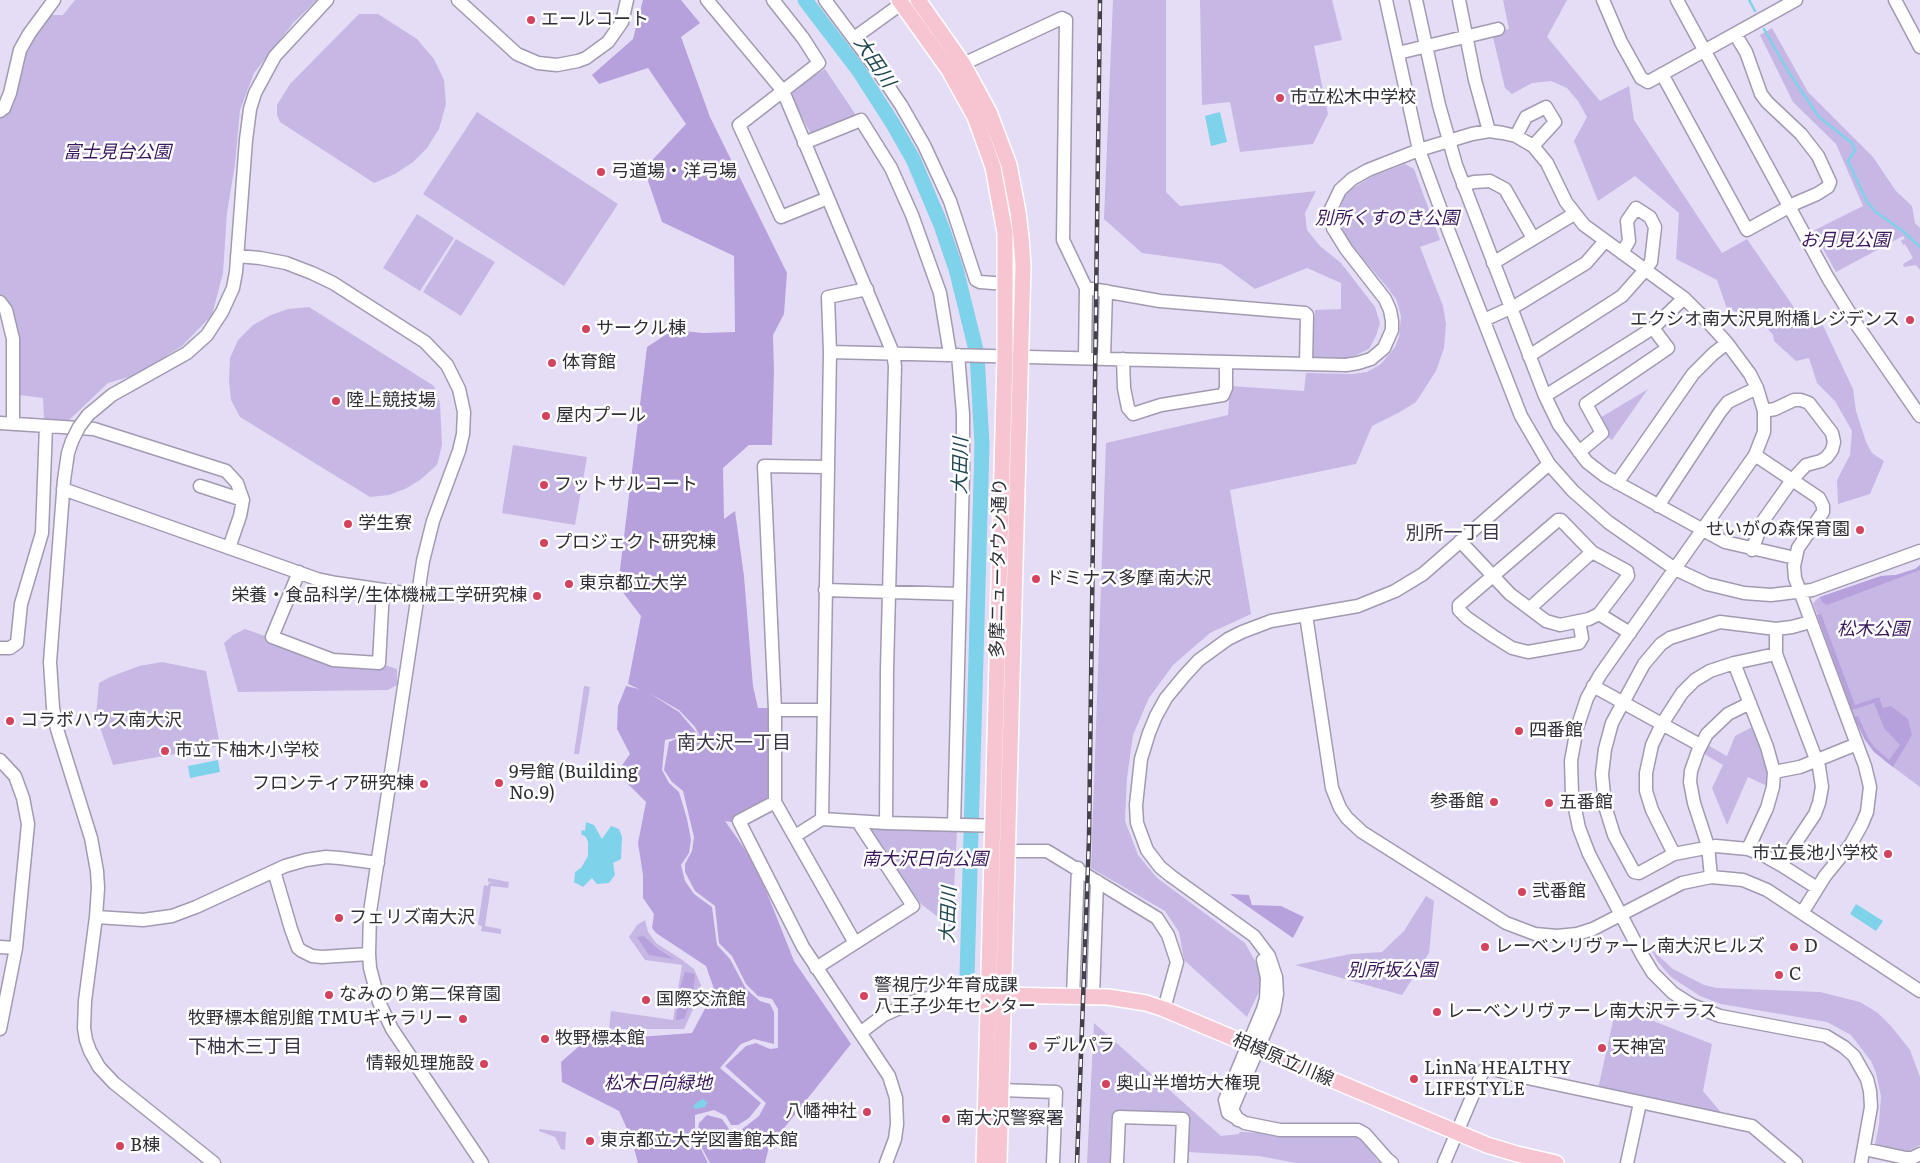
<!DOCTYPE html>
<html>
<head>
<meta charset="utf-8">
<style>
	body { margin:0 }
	canvas { display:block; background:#e5ddf6 }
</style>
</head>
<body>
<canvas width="1920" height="1163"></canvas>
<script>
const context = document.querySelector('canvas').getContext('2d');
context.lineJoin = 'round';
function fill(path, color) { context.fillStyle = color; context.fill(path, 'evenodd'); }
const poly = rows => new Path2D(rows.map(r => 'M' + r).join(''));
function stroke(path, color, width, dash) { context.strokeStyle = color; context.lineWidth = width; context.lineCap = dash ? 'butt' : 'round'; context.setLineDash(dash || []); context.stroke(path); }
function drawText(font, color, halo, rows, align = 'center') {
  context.font = font + ' Literata,"Noto Sans JP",serif'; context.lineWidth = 5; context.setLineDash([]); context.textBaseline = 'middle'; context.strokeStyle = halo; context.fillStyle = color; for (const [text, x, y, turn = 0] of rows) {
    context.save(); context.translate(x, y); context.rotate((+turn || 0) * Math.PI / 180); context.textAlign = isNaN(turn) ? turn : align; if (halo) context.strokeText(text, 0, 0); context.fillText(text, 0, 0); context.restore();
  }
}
fill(poly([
	[75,0,317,0,294,22,254,73,240,110,235,164,227,213,223,273,212,315,182,346,136,375,108,383,68,421,44,419,43,398,19,395,19,336,10,309,0,297,0,117,25,53,49,15,63,15],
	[1113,0,1166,0,1166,192,1180,206,1316,191,1305,213,1307,230,1320,246,1341,263,1375,307,1380,323,1376,336,1369,349,1350,358,1311,358,1315,310,1341,309,1341,283,1307,268,1255,289,1221,264,1142,253,1104,219],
	[1200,0,1332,0,1342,40,1314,46,1328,114,1313,144,1240,152,1230,102,1202,105],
	[1503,0,1567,0,1547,37,1600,101,1629,86,1634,120,1722,253,1747,239,1806,325,1819,317,1853,389,1856,411,1866,442,1872,453,1884,461,1870,494,1838,504,1837,480,1850,455,1852,431,1835,401,1817,383,1809,358,1796,361,1774,341,1773,335,1765,326,1753,317,1727,309,1717,280,1676,259,1679,213,1635,176,1598,201,1574,141,1587,117,1578,101,1567,88,1551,81,1532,83,1512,94,1505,88,1492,33,1509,29],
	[359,14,378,14,417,39,434,59,444,80,446,104,439,129,427,148,413,162,395,174,374,183,280,122,277,115,277,105,290,84],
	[1772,28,1808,92,1873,157,1896,191,1912,206,1915,223,1920,228,1920,270,1916,265,1904,267,1903,264,1913,258,1905,244,1903,245,1901,240,1905,239,1903,236,1836,272,1813,231,1863,206,1836,144,1793,102,1760,35],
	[825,69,856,115,812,136,789,92],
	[477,112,618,204,564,286,423,194],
	[1405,164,1414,169,1440,240,1420,247,1443,306,1446,324,1444,348,1436,371,1416,402,1400,412,1372,426,1356,464,1230,490,1251,614,1210,633,1173,665,1149,698,1133,735,1127,778,1125,821,1138,855,1157,878,1245,943,1260,970,1262,985,1247,1017,1184,960,1179,932,1165,911,1091,868,1106,443,1228,415,1230,386,1304,391,1306,373,1353,374,1367,372,1381,364,1395,347,1399,337,1401,317,1399,308,1396,299,1387,287,1352,246,1342,230,1339,214,1344,197,1350,190,1371,177],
	[417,214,454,238,420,291,383,268],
	[456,239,495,262,461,316,423,292],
	[309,307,434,386,440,403,442,445,437,465,420,480,405,489,389,495,370,497,240,417,231,400,229,381,230,358,238,340,253,325,271,315,288,309],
	[1648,389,1612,440,1602,433,1595,421],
	[513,445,587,457,575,525,502,513],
	[1920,565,1920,787,1885,761,1865,740,1854,717,1813,603,1817,599,1820,597,1881,576,1896,575,1915,569],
	[245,629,333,660,379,663,397,669,397,685,388,690,238,692,224,643,233,635],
	[162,662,206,671,220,746,113,765,96,716,99,683,110,677,139,666],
	[584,686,590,687,579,754,574,754],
	[1754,726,1766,760,1769,787,1748,777,1727,825,1712,788,1723,765,1701,752,1706,744,1727,756,1735,736],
	[872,828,957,831,952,927,943,921,921,904,869,834],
	[488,878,509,882,508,888,491,886,485,926,501,929,501,934,481,931,482,926,478,925,484,885,488,886,489,883,494,883,488,882],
	[1426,896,1434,901,1429,953,1402,995,1295,965,1351,954,1382,952,1404,931],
	[645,920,648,932,656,943,681,959,694,969,701,985,697,1001,684,1029,609,1029,611,1011,673,1020,682,965,645,960,629,937,637,925],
	[1650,948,1673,969,1704,985,1717,988,1820,992,1860,1002,1878,1013,1891,1026,1910,1050,1920,1077,1920,1145,1908,1151,1875,1144,1879,1125,1881,1096,1876,1073,1871,1061,1851,1035,1827,1022,1721,1004,1700,996,1671,977,1658,962],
	[1615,1012,1643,1017,1712,1044,1703,1091,1724,1116,1598,1089],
	[1094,1023,1221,1136,1239,1134,1240,1132,1359,1136,1377,1160,1382,1163,1296,1163,1259,1156,1187,1152,1189,1116,1114,1111,1112,1163,1087,1163],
	[539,1129,566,1132,565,1150,561,1149,555,1137,539,1131]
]), '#c7b7e4');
fill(poly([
	[643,0,681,0,700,23,681,37,710,117,787,273,784,314,773,335,774,370,772,445,749,445,723,468,724,519,735,511,744,576,753,686,758,708,772,708,771,793,765,801,731,822,725,821,756,865,794,961,851,1044,769,1147,765,1163,710,1163,697,1139,699,1123,707,1115,722,1119,729,1129,741,1130,759,1116,766,1103,725,1066,746,1046,756,1043,770,1049,778,1048,778,1009,772,999,758,996,746,984,732,956,719,943,715,906,695,891,685,872,685,864,692,851,694,837,683,791,672,782,664,770,669,742,680,737,665,740,662,770,669,783,679,792,687,819,691,840,689,853,681,865,685,881,694,894,712,907,717,945,730,959,746,989,760,1001,770,1004,774,1012,774,1044,754,1039,741,1044,720,1068,761,1103,749,1118,738,1125,731,1125,726,1116,714,1110,695,1115,695,1137,708,1163,638,1163,632,1140,619,1111,562,1082,561,1062,585,1041,692,1033,709,1001,713,986,706,966,656,933,652,928,654,914,643,898,643,875,638,843,646,802,623,779,620,768,630,754,617,729,618,706,626,686,639,689,628,684,641,616,618,586,647,347,673,330,703,333,735,332,734,256,662,222,644,169,686,124,648,68,599,84,592,75,633,39],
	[649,693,679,710,695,727,701,738,679,712],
	[1920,565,1920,570,1827,605,1822,602,1820,597,1881,576,1896,575,1915,569],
	[1821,614,1855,705,1879,697,1883,708,1891,706,1908,719,1912,735,1893,767,1874,752,1865,740,1854,717,1858,716,1868,738,1874,747,1889,760,1900,745,1884,728,1874,703,1852,710,1817,615],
	[1230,894,1249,895,1252,905,1281,906,1304,917,1293,938],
	[644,936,658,949,674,959,649,955,637,937],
	[685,972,695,974,693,995,684,1019,676,1020,678,994]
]), '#b7a1dd');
fill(poly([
	[1220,112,1227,142,1211,146,1205,116],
	[218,760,220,772,190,778,188,766],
	[586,822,594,825,602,839,611,826,619,829,622,837,621,859,613,863,615,875,609,883,597,884,592,878,583,887,576,883,574,883,575,872,581,868,588,856,588,842,586,837,581,834,582,830,585,831],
	[1856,904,1883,921,1876,931,1850,914],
	[703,1099,707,1102,705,1107,694,1109,693,1107,697,1102]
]), '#7ed2e9');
stroke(poly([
	[1749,0,1755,11],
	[1764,29,1788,71,1819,117,1852,143,1855,150,1848,161,1867,202,1876,212,1904,232,1920,247]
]), '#7ed2e9', 2.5);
stroke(poly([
	[805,0,859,71,893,124,913,159,941,225,956,269,977,354,982,445,967,976]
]), '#7ed2e9', 15);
const minor = poly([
	[458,0,517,54,538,63,557,65,578,61,586,58,608,42,622,22,627,0],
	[707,0,783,91,893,353,895,366,887,669,886,823],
	[773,0,803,38,819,63,739,125,781,217,828,198],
	[825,0,878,71,901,105,924,145,950,201,976,280,980,282,1006,284],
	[1386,0,1419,150,1449,232,1521,416,1549,464,1573,491,1608,522,1675,569,1707,584,1744,593,1771,595,1812,590,1920,551],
	[1416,0,1439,105,1456,165,1545,396,1559,425,1587,462,1605,476,1725,542,1795,558],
	[1459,0,1475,80,1489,131],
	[1603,0,1621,42,1641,78,1648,82,1796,0],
	[1677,0,1828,278,1857,325,1920,416],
	[1895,0,1920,47],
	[854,38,901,4],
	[1398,53,1498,29],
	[963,64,1062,18,1066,20,1063,240,1086,288,1085,357],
	[1662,74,1747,230,1796,203,1817,194,1828,187,1830,182,1818,156,1801,134,1767,102,1761,94,1746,52,1735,34],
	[0,111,4,108,10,93,20,50,29,34,54,0],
	[1516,136,1526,117,1546,107,1555,122,1533,146],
	[804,143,861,120,891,168,912,215,940,293,950,354],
	[1463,185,1474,182,1490,181,1505,189,1533,238],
	[237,256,260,258,286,263,312,273,333,283,425,342,447,365,459,389,464,412,463,434,459,451,433,521,423,561,370,912,369,954,370,968,379,1002,392,1029,482,1163],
	[1493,263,1574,214],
	[1086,288,1160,301,1305,313,1307,315,1306,364],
	[0,302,6,310,13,339,13,424],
	[1484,320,1517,305,1586,263,1605,241],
	[830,352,1346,365,1358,363,1371,359,1384,348,1392,330,1392,321,1390,310,1385,299,1346,249,1333,228,1331,209,1340,190,1352,179,1368,170,1419,150,1472,134,1489,131,1503,133,1516,136,1533,146,1547,163,1566,202,1584,225,1684,298,1708,322,1727,343,1750,374,1757,388,1764,411,1764,432,1755,455,1600,675,1587,698,1577,728,1571,761,1572,794,1579,828,1589,854,1642,955,1653,973,1673,993,1692,1005,1720,1016,1826,1036,1844,1047,1854,1056,1867,1079,1870,1091,1871,1107,1861,1163],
	[1529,356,1622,296,1645,270,1651,262,1655,227,1650,217,1636,208,1627,221,1629,241,1622,253],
	[1104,358,1106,291],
	[1123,359,1124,388,1128,408,1133,414,1161,405,1223,395,1226,388,1226,362],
	[1545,396,1653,328,1684,298],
	[88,415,112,395,187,353,207,335,222,312,233,288,236,272,246,140,250,109,255,93,275,56,327,0],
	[0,423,94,429,226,471,237,483,243,500,240,516,229,548],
	[72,441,68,453,64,480,50,662,53,708,57,729,91,838,97,871,98,888,96,917,85,1001,84,1028,86,1040,90,1051,99,1067,114,1083,214,1163],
	[1579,452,1602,433,1586,404,1668,348,1653,328],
	[1755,455,1819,498,1823,506,1823,512,1798,548,1794,566,1795,578,1865,766,1870,787,1867,812,1862,824,1851,844,1825,876,1802,913],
	[827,467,764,466,775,710,775,802,855,943],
	[1617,483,1693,374,1713,354,1727,343],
	[200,486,243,500],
	[63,489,317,579,336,583,418,595],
	[1658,506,1720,412,1728,402,1757,388],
	[1460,541,1510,594,1546,621,1560,625,1589,619,1599,614,1630,633],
	[1752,550,1763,521,1792,480,1806,465,1821,461,1827,457,1832,450,1834,442,1832,433,1809,403,1801,400,1794,400,1775,409,1764,411],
	[299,572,272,637,333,660,379,663,383,590],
	[825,590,960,594],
	[1530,608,1592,552],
	[1306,615,1332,788,1340,808,1347,818,1362,832,1506,923,1535,934,1557,936,1577,934,1593,929,1682,883,1711,877,1743,880,1767,890,1920,991],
	[1579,621,1582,638,1579,643,1528,652,1512,648,1493,636,1467,618,1459,610,1459,605,1558,520,1561,520,1592,552,1627,571,1628,576,1599,614],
	[1810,622,1792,627,1776,629,1720,622,1670,638,1661,644,1644,664,1612,723,1605,749,1602,774,1605,806,1614,835,1634,872,1639,873,1674,854,1716,846,1748,849,1763,855,1781,865,1817,888],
	[1776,629,1776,654,1819,767,1822,787,1819,803,1815,814,1781,865],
	[0,648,10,648,17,643,21,604,42,533,46,426],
	[1734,663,1767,747,1774,772,1773,787,1767,808,1748,849],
	[1593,686,1700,745],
	[775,710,823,710],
	[0,760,15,776,23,798,28,824,16,948,0,1029],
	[1774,772,1800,767,1857,744],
	[775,802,739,821,803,947,889,1076,896,1098,897,1124,895,1139,886,1163],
	[822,819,830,352,828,297,867,289],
	[954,825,963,474,963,414,958,355],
	[795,836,822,819,886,823,1003,826],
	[1008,851,1047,851,1157,918,1168,935,1177,962,1164,1009],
	[1674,854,1652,810,1646,791,1646,773,1652,745,1662,724,1682,693,1695,680,1710,671,1734,663,1776,654],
	[274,871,291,929,298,948,302,951,312,956,322,957,369,954],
	[1711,877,1708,846,1694,803,1690,782,1691,771,1698,751,1707,734,1728,714,1750,703],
	[96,917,143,920,172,916,196,907,285,866,306,860,326,857,340,858,378,863],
	[0,947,16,948],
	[1263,960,1267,978,1266,999,1263,1009,1225,1100,1228,1113,1245,1123,1280,1130,1358,1130,1365,1134,1387,1159,1392,1163],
	[816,968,913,906,858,822],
	[1073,996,1078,868],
	[1093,996,1097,881],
	[860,1033,884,1015,915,1001,945,994,988,995],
	[1001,1090,1056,1092,1053,1163],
	[1238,1120,1233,1111,1233,1107,1274,1011,1277,994,1276,977,1269,956,1254,936,1171,876,1160,867,1147,850,1137,823,1136,805,1141,759,1149,733,1156,716,1166,698,1185,675,1199,660,1228,639,1242,632,1271,621,1358,606,1395,591,1423,574,1549,464],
	[1864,1149,1906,1158,1912,1158,1920,1154],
	[1117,1163,1119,1117,1183,1119,1181,1163],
	[1444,1163,1483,1071,1487,1067,1518,1076,1752,1126,1796,1163],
	[1627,1163,1640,1103]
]);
const major = poly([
	[899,0,949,70,975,117,993,167,1005,233,1005,356,984,1163],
	[918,0,963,64,989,112,1009,165,1018,212,1021,238,1023,265,999,1163],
	[994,995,1108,997,1146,1003,1164,1009,1487,1145,1517,1154,1556,1163]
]);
stroke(minor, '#a29ab1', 15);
stroke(major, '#fff', 18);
stroke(minor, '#fff', 12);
stroke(major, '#f7c5d1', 15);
const rail = poly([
	[1077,1163,1089,838,1100,0]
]);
stroke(rail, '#43404a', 4.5);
stroke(rail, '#fff', 2.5, [8]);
const minorBridge = poly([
	[72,441,79,427,88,415]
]);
stroke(minorBridge, '#a29ab1', 15, []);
stroke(minorBridge, '#fff', 12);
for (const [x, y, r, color] of [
	[531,20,5,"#d3435d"],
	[1280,98,5,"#d3435d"],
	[601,172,5,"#d3435d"],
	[1910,320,5,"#d3435d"],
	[586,329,5,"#d3435d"],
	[552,363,5,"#d3435d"],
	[336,401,5,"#d3435d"],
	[546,416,5,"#d3435d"],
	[544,485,5,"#d3435d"],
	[348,524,5,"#d3435d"],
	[1860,530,5,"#d3435d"],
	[544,543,5,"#d3435d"],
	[1036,579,5,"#d3435d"],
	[569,584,5,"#d3435d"],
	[537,596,5,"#d3435d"],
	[10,721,5,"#d3435d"],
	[1519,731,5,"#d3435d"],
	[165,751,5,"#d3435d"],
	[499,783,5,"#d3435d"],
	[424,784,5,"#d3435d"],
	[1494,802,5,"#d3435d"],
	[1549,803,5,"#d3435d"],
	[1888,854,5,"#d3435d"],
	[1522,892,5,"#d3435d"],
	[339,918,5,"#d3435d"],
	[1485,947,5,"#d3435d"],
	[1794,947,5,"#d3435d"],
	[1779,975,5,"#d3435d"],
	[329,995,5,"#d3435d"],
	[864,996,5,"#d3435d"],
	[646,1000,5,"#d3435d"],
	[1437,1012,5,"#d3435d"],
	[463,1019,5,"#d3435d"],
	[545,1039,5,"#d3435d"],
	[1033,1046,5,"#d3435d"],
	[1602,1048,5,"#d3435d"],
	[484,1064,5,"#d3435d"],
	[1414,1079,5,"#d3435d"],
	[1106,1084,5,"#d3435d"],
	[867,1112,5,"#d3435d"],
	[946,1119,5,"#d3435d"],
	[590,1141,5,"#d3435d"],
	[120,1146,5,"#d3435d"]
]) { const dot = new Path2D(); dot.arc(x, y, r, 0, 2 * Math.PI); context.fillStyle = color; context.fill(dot); stroke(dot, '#fff', 2); }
drawText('18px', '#312e37', '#fff', [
	["エールコート",541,20],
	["市立松木中学校",1290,98],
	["弓道場・洋弓場",611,172],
	["エクシオ南大沢見附橋レジデンス",1900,320,"right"],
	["サークル棟",596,329],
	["体育館",562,363],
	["陸上競技場",346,401],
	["屋内プール",556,416],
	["フットサルコート",554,485],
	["学生寮",358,524],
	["せいがの森保育園",1850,530,"right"],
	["プロジェクト研究棟",554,543],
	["ドミナス多摩 南大沢",1046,579],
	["東京都立大学",579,584],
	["栄養・食品科学/生体機械工学研究棟",527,596,"right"],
	["コラボハウス南大沢",20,721],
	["四番館",1529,731],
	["市立下柚木小学校",175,751],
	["9号館 (Building",509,773],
	["No.9)",509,794],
	["フロンティア研究棟",414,784,"right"],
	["参番館",1484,802,"right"],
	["五番館",1559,803],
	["市立長池小学校",1878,854,"right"],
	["弐番館",1532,892],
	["フェリズ南大沢",349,918],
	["レーベンリヴァーレ南大沢ヒルズ",1495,947],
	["D",1804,947],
	["C",1789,975],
	["警視庁少年育成課",874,986],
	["八王子少年センター",874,1007],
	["なみのり第二保育園",339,995],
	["国際交流館",656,1000],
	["レーベンリヴァーレ南大沢テラス",1447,1012],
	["牧野標本館別館 TMUギャラリー",453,1019,"right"],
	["牧野標本館",555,1039],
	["デルパラ",1043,1046],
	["天神宮",1612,1048],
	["情報処理施設",474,1064,"right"],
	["LinNa HEALTHY",1424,1069],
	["LIFESTYLE",1424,1090],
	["奥山半増坊大権現",1116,1084],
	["八幡神社",857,1112,"right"],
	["南大沢警察署",956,1119],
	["東京都立大学図書館本館",600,1141],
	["B棟",130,1146]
], 'left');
drawText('italic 18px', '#39185d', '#fff', [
	["富士見台公園",117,153],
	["別所くすのき公園",1387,219],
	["お月見公園",1845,241],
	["松木公園",1873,630],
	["南大沢日向公園",925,860],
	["別所坂公園",1392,971],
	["松木日向緑地",658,1084]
]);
drawText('18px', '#312e37', '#fff', [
	["多摩ニュータウン通り",999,568,-89],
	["相模原立川線",1283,1060,23]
]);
drawText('italic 19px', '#1e454f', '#fff', [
	["大田川",874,62,56],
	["大田川",961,466,-89],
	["大田川",949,915,-88]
]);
drawText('19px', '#3c3548', '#fff', [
	["別所一丁目",1453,533],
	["南大沢一丁目",734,743],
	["下柚木三丁目",245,1047]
]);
</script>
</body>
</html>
